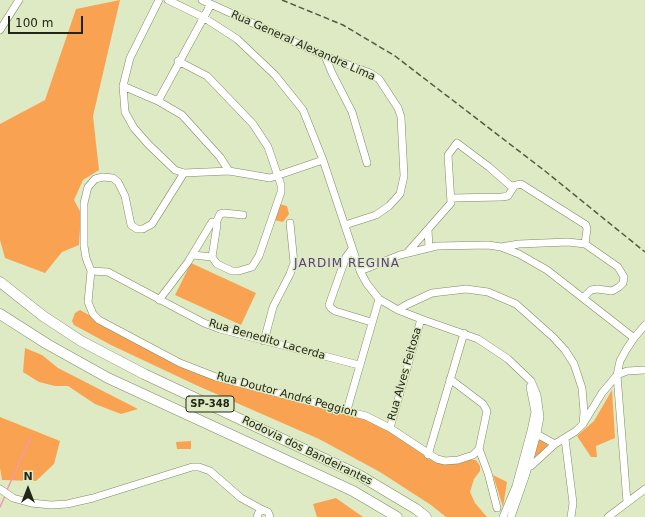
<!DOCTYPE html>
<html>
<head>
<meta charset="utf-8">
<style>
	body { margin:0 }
	#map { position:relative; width:645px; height:517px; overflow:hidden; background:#deeac3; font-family:"DejaVu Sans",sans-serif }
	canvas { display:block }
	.north { position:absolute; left:8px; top:469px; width:40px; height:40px; -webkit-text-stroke:3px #deeac3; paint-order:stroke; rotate:0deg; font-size:11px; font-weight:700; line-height:16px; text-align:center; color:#222618 }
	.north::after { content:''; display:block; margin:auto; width:14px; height:18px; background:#222618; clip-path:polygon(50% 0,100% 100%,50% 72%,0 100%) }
	.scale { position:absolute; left:8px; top:16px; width:75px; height:18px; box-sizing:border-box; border:2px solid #222618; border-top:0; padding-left:5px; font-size:12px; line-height:14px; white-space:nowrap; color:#222618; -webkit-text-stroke:3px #deeac3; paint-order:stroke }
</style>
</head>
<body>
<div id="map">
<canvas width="645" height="517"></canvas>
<div class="north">N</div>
<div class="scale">100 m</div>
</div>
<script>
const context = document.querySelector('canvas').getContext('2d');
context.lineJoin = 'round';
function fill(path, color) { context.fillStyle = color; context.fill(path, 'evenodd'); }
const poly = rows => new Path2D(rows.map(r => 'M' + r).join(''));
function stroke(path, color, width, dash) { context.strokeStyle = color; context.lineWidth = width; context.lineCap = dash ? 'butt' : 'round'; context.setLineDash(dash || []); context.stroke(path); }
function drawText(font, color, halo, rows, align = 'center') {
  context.font = font + ' "DejaVu Sans",sans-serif'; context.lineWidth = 3; context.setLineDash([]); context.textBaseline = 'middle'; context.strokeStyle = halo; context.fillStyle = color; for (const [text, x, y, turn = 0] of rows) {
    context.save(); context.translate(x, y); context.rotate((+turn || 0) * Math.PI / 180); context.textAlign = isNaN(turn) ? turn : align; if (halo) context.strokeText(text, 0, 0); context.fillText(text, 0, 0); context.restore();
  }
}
fill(poly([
	[120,0,93,116,99,170,83,180,74,200,81,213,79,245,62,252,45,273,5,258,0,240,0,124,45,100,76,9],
	[279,204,287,206,289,214,283,222,274,220],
	[191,263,256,293,241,325,175,295],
	[80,310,179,365,365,418,388,430,427,457,476,460,480,466,480,471,474,479,470,492,475,503,487,517,446,517,431,505,380,472,319,439,198,386,111,345,74,325,72,321,75,313],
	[25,348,42,355,58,368,138,409,121,414,95,404,68,386,55,386,39,382,23,372],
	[612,390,615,438,596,446,597,457,591,457,577,436,594,421],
	[0,417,60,441,54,464,36,481,2,480,0,468],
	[538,439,541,439,547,444,548,447,533,458],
	[191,441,191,449,177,449,176,442],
	[493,475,507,482,503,507],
	[336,498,363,517,317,517,313,504]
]), '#f9a251');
stroke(poly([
	[7,490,30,439],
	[0,507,5,496]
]), '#f497b3', 1.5);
const minor = poly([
	[159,0,130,58,123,86,125,112,134,128,148,144,175,170,184,173,229,171,270,178,323,160],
	[168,0,203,17,237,39,275,75,303,110,323,160,360,271,367,284,379,299,398,310,421,319,478,339,508,359,531,381,537,395,540,417,537,433,526,474,511,517],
	[202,0,325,56,370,73,379,79,398,108,401,117,404,176,400,194,389,206,376,215,345,225],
	[0,30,19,0],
	[325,56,332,73,352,112,367,163],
	[123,86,158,101,182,115,220,157,229,171],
	[158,101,211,4],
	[184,173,152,224,143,229,137,229,131,225,125,196,118,182,113,178,103,177,95,179,88,187,84,203,84,246,86,258,91,271,88,302,93,314,99,320,180,363,216,377,366,416,390,428,437,459,445,461,458,460,473,455,479,449],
	[512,186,521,184,586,225,587,229,585,244],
	[216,223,220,214,224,213,243,215],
	[428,230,429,247],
	[501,247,519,244,568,242,585,244,618,267,624,277,623,283,619,287,612,291,597,289,591,290,583,298],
	[352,249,346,257,329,305,331,308,335,311,371,322],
	[407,253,451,203,448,155,457,143,489,167,513,188,508,196,502,197,452,198],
	[193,255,212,257],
	[91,271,108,272,204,323,220,329,359,365],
	[360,271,400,255,437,246,488,245,501,247,519,254,547,270,634,338],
	[159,300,188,262,212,222,216,223,217,225,212,257,217,264,232,271,239,271,252,267,259,256,281,192,281,185,268,147,253,124,207,76,178,61],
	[398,310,406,305,432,293,466,289,488,292,516,304,553,337,565,350,574,364,582,388,584,412,583,424],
	[264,341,273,307,290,274,294,263,290,223],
	[450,379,483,404,487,411,479,449],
	[347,410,379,299],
	[390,428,421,319],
	[533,432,555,444],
	[565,439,573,503,571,517],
	[479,449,488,473,497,508],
	[428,455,464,333],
	[522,466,531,466,555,444,576,431,583,424,602,393,617,375,627,371,645,370],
	[0,489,13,498,31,503,51,505,67,504,93,498,192,467,199,467,210,471,241,498,263,510],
	[627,502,617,375,620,361,626,350,634,338,645,325],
	[257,517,259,512,263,510,268,512,270,517],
	[503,517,516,486,531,431,535,412,530,387],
	[608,517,645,489]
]);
const highway = poly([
	[0,282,43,316,81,341,144,374,359,475,416,509,426,517],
	[0,314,47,344,108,378,353,491,397,517]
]);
stroke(minor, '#808a66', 8);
stroke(highway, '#808a66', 11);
stroke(minor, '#fff', 7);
stroke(highway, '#fff', 10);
stroke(poly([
	[282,0,343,25,395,56,545,171,645,252]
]), '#545a45', 1.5, [6, 3]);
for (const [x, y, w] of [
	[210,404,48]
]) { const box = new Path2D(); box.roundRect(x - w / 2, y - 8, w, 16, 3); context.fillStyle = '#deeac3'; context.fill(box); stroke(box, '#222618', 1); }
drawText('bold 10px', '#222618', null, [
	["SP-348",210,404]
]);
drawText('11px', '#222618', '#deeac3', [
	["Rua General Alexandre Lima",303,46,24],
	["Rua Benedito Lacerda",267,340,16],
	["Rua Alves Feitosa",405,374,-74],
	["Rua Doutor André Peggion",287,395,15],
	["Rodovia dos Bandeirantes",307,451,26]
]);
context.letterSpacing = '1px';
drawText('12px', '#58407c', '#deeac3', [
	["JARDIM REGINA",347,264]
]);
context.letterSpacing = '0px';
</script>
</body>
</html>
